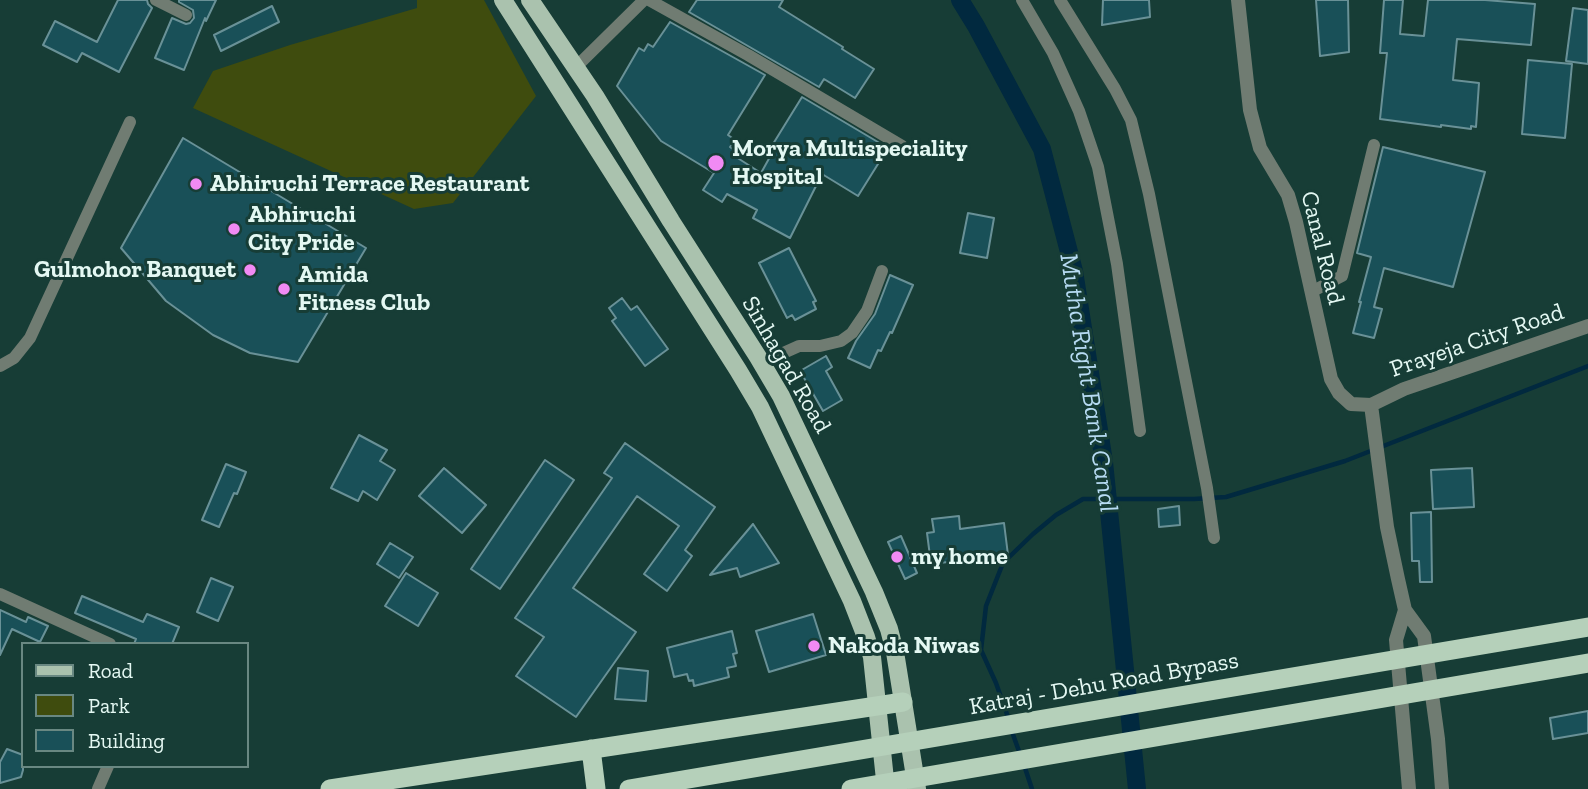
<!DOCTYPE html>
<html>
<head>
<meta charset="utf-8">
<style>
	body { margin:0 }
	#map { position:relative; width:1588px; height:789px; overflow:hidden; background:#173d36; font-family:"Zilla Slab",serif }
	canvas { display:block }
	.legend { position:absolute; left:21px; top:642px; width:228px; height:126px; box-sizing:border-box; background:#173d36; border:2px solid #698882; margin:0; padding:9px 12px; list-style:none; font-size:21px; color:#e4f8f3 }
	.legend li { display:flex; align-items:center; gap:14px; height:35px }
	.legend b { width:35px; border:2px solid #698882 }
</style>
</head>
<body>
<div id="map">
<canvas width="1588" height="789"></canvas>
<ul class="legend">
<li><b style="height:9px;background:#aac2ae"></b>Road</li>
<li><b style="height:19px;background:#3f4c0e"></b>Park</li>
<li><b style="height:19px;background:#195058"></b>Building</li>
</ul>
</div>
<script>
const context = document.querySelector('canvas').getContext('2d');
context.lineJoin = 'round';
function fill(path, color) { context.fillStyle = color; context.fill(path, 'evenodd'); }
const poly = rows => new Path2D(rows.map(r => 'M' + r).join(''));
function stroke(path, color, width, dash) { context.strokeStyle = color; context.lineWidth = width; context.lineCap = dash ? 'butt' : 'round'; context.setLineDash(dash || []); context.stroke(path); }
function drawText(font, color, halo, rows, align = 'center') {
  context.font = font + ' "Zilla Slab",serif'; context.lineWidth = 6; context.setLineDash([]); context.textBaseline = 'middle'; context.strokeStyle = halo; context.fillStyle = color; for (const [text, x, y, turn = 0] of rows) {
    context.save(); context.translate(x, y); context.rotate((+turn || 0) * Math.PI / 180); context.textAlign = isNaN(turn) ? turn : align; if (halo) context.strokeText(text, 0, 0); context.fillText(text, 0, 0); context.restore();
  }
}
fill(poly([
	[417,0,484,0,536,96,453,203,414,209,193,108,213,71,290,45,417,8]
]), '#3f4c0e');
stroke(poly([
	[1009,720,996,683,981,650,986,606,1003,563,1033,534,1056,515,1083,499,1194,499,1226,497,1345,461,1588,366],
	[1011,729,1020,754],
	[1024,765,1032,789]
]), '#01293f', 4.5);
stroke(poly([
	[960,0,976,26,1042,149,1074,271,1104,462,1137,789]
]), '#01293f', 18);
const building = poly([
	[118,0,147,0,148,4,152,8,119,72,82,53,77,62,43,45,55,21,97,42,118,0],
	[179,0,216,0,206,21,205,18,184,70,155,58,172,18,186,24,190,23,194,18,193,10,179,2,179,0],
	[697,0,783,0,779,7,843,47,842,49,874,69,855,98,824,79,819,87,689,12,697,0],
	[1103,0,1149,0,1150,17,1102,25,1103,0],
	[1316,0,1348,0,1349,52,1320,56,1316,0],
	[1384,0,1403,0,1400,34,1424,36,1428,0,1485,0,1535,4,1531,45,1457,39,1453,80,1479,83,1476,127,1471,126,1471,129,1441,125,1441,127,1380,119,1387,53,1380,53,1384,0],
	[272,6,279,22,221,51,214,35,272,6],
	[1573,8,1588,10,1588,64,1566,61,1573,8],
	[670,22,765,75,728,135,735,140,730,147,738,153,736,157,761,173,776,146,773,144,802,97,888,148,858,196,822,174,790,238,753,218,757,210,727,194,722,202,703,190,714,173,661,141,617,86,639,48,644,51,648,44,653,47,670,22],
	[1528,60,1572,64,1565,138,1522,134,1528,60],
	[183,138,366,248,298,362,250,353,213,335,166,301,121,248,183,138],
	[1383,147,1485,172,1453,287,1384,268,1374,307,1382,309,1374,338,1353,333,1361,302,1359,302,1371,257,1357,253,1383,147],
	[968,213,994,218,987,258,960,253,968,213],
	[789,248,816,301,813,302,816,309,795,320,792,315,787,318,759,263,789,248],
	[890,275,913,285,892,333,890,332,881,351,878,350,870,368,848,358,856,341,875,314,890,275],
	[622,298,631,310,637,306,668,349,645,366,612,321,616,318,609,308,622,298],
	[826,356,832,367,826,371,842,400,823,411,800,371,826,356],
	[359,435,387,450,380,461,395,470,377,500,363,491,358,501,331,488,359,435],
	[625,443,715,507,685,550,692,556,667,591,644,574,679,526,637,496,573,588,636,632,576,717,516,676,544,637,515,618,612,478,604,473,625,443],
	[545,460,574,480,500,589,471,569,545,460],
	[226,464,246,472,237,494,234,493,219,527,202,520,226,464],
	[444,468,486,505,462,533,419,496,444,468],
	[1472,468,1474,507,1433,509,1431,470,1472,468],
	[1179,506,1180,525,1159,527,1158,509,1179,506],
	[1431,512,1432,582,1420,582,1419,561,1412,561,1411,513,1431,512],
	[959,516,960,529,1004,523,1008,555,931,564,927,533,934,532,932,519,959,516],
	[753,524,779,563,740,577,737,568,710,575,753,524],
	[901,536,917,573,905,579,888,542,901,536],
	[390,543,413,557,399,578,377,564,390,543],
	[406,573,438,593,418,626,385,606,406,573],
	[211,578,233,587,218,621,197,612,211,578],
	[82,596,143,622,147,614,179,627,172,644,134,644,136,639,75,613,82,596],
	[0,610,26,622,28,617,48,626,40,642,12,629,0,655,0,610],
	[813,614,826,655,769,672,756,631,813,614],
	[732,631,737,653,733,654,736,666,727,668,729,677,694,686,693,680,689,681,687,674,674,677,667,648,732,631],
	[618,668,648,671,646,701,615,699,618,668],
	[1588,711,1588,733,1553,739,1550,718,1588,711],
	[7,749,23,755,23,770,21,777,0,783,0,762,7,749]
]);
fill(building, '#195058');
stroke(building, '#699197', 2);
stroke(poly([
	[156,0,186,15],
	[649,0,748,55,902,146],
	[1022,0,1053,53,1079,111,1098,167,1117,264,1140,431],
	[1060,0,1115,89,1131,120,1149,194,1207,488,1214,538],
	[576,67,644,0],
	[1311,292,1342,276,1374,145],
	[761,363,799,346,820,346,841,341,852,333,867,311,882,271],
	[0,366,14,358,30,338,130,122],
	[0,594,110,644],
	[98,789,108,766]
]), '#707c72', 12);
stroke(poly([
	[1238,0,1250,110,1260,148,1288,195,1296,222,1331,379,1339,393,1351,404,1371,405],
	[1405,610,1396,640,1409,789],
	[1442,789,1438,739,1424,636,1405,610,1398,579,1387,527,1371,405,1404,389,1588,326]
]), '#707c72', 14);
stroke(poly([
	[503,0,738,370,760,407,852,601,866,637,872,657,886,789],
	[530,0,595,96,671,221,758,357,781,396,874,592,889,629,895,652,917,789]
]), '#aac2ae', 18);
stroke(poly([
	[591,749,596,789],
	[330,789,903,702]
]), '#b5d0ba', 19);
stroke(poly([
	[629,789,1588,627],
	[851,789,1588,663]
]), '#b5d0ba', 19);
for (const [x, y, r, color] of [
	[716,163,9,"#f18af4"],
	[196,184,7,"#f18af4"],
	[234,229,7,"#f18af4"],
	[250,270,7,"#f18af4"],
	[284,289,7,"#f18af4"],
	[897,557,7,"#f18af4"],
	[814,646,7,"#f18af4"]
]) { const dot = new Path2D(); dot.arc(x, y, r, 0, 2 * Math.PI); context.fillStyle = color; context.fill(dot); stroke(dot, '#173d36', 2.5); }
drawText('bold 24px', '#e4f8f3', '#173d36', [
	["Morya Multispeciality",732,149],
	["Hospital",732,177],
	["Abhiruchi Terrace Restaurant",210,184],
	["Abhiruchi",248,215],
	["City Pride",248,243],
	["Gulmohor Banquet",236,270,"right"],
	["Amida",298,275],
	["Fitness Club",298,303],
	["my home",911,557],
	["Nakoda Niwas",828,646]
], 'left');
drawText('24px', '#e4f8f3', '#173d36', [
	["Canal Road",1322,248,76],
	["Prayeja City Road",1477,341,-19],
	["Sinhagad Road",786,365,60],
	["Katraj - Dehu Road Bypass",1104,684,-10]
]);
drawText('italic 26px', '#b7dbf3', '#173d36', [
	["Mutha Right Bank Canal",1088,383,81]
]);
</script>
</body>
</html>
